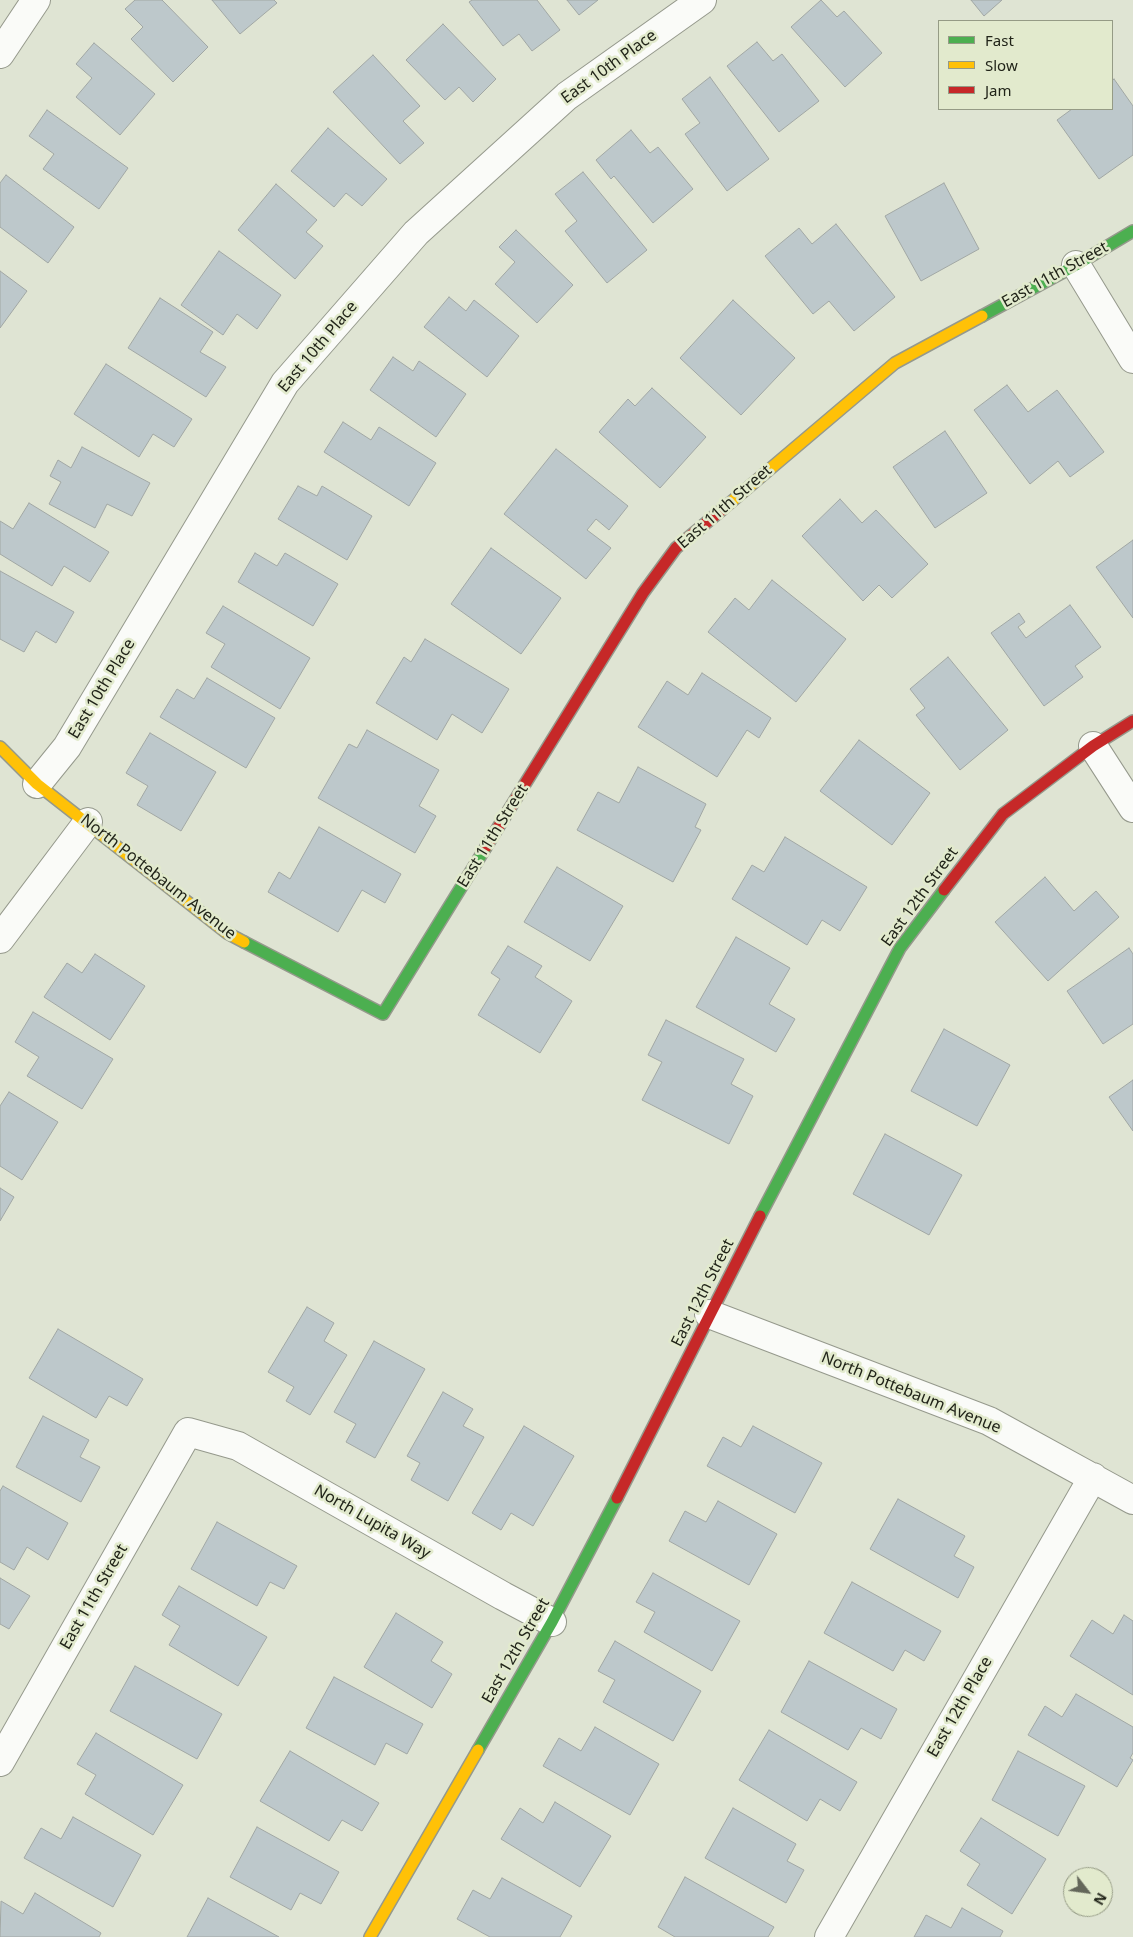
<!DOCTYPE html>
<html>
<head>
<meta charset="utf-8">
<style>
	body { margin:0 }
	#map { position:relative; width:1133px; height:1937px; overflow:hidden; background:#dfe4d3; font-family:"Noto Sans",sans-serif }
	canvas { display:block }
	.legend { position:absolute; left:938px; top:20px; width:175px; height:90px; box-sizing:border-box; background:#e2eacd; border:1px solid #959b85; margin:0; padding:6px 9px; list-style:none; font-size:15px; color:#212419 }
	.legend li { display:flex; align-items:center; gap:10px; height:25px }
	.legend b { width:25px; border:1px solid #959b85 }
	.north { position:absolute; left:1063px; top:1867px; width:50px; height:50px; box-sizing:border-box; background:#e2eacd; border:1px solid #959b85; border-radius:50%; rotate:120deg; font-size:14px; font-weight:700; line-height:20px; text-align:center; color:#212419 }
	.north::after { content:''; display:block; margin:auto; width:18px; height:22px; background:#64675a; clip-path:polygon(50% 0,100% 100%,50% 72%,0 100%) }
</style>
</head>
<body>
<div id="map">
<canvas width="1133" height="1937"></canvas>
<ul class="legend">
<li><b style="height:6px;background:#4caf50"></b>Fast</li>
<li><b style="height:6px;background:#ffc107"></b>Slow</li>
<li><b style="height:6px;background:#c62828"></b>Jam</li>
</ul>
<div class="north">N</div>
</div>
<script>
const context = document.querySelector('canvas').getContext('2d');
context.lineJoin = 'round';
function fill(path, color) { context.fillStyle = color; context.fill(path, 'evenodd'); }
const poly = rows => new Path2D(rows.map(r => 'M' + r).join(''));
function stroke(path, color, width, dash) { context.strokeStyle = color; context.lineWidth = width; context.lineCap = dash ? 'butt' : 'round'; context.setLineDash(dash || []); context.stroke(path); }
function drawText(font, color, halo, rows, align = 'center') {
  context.font = font + ' "Noto Sans",sans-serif'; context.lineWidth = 5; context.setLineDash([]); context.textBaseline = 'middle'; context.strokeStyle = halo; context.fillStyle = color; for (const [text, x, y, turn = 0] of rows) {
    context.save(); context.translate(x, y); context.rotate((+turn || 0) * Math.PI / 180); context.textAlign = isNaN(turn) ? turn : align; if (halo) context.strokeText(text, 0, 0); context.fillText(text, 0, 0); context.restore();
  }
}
const building = poly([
	[135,0,162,0,208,47,173,82,131,39,143,27,125,9,135,0],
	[212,0,274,0,277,3,240,34,212,0],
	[472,0,537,0,560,30,532,51,519,34,503,46,469,2,472,0],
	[567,0,598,0,579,15,567,0],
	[821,0,837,17,844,11,882,53,845,87,791,27,821,0],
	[971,0,1002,0,984,16,971,0],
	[443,24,496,79,473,102,459,87,445,100,406,60,443,24],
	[757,42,773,61,782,54,819,101,779,132,727,66,757,42],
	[94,43,155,94,120,135,76,97,92,78,76,64,94,43],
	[373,55,420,106,403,121,424,143,400,164,333,92,373,55],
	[710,77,769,159,727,191,685,134,700,123,682,99,710,77],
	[1114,79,1133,106,1133,155,1099,179,1057,120,1072,109,1112,109,1112,81,1114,79],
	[47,110,128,168,99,209,43,169,54,154,29,136,47,110],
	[328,128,387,179,362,206,346,193,334,207,291,171,328,128],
	[631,130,650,153,658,147,693,189,653,223,614,176,611,179,596,160,631,130],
	[583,172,647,250,607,283,565,231,577,221,555,194,583,172],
	[6,175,74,227,48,263,0,227,0,183,6,175],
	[944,183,979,249,921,281,885,216,944,183],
	[276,184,317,220,306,232,323,246,295,279,238,230,276,184],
	[836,224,895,297,854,331,829,301,813,314,765,256,799,228,812,244,836,224],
	[516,230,573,285,537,323,495,284,515,262,499,247,516,230],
	[219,251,281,295,257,329,237,314,223,335,181,305,219,251],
	[0,271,27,291,0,328,0,271],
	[449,297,466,311,474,300,519,336,487,377,424,327,449,297],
	[160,298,213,332,200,352,226,367,206,397,128,348,160,298],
	[733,300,795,358,741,415,680,358,733,300],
	[393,357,413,371,419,361,466,394,436,437,370,390,393,357],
	[106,364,192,419,174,447,153,434,139,457,74,414,106,364],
	[1007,385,1028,412,1057,390,1104,452,1070,477,1058,461,1030,484,974,410,1007,385],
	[652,388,706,437,660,488,599,432,628,399,635,406,652,388],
	[343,422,371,440,379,427,436,463,409,506,324,452,343,422],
	[945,431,987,493,935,528,893,467,945,431],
	[82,447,150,483,132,516,107,504,95,528,49,504,61,482,50,476,58,460,71,468,82,447],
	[556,449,628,506,609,530,596,519,587,530,611,548,586,579,504,514,556,449],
	[298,486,317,496,322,486,372,516,347,560,278,519,298,486],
	[840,499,862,523,876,510,928,564,892,598,879,585,863,601,802,536,840,499],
	[29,503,109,552,90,582,64,566,52,586,0,554,0,521,13,529,29,503],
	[1133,540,1133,618,1096,567,1133,540],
	[491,548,561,598,521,654,451,604,491,548],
	[255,553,277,566,285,553,338,584,313,626,238,582,255,553],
	[0,571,74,612,56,643,36,631,24,652,0,639,0,571],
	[772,580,846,639,796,702,708,632,735,598,749,610,772,580],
	[1070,605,1101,647,1075,666,1083,677,1044,706,991,633,1019,613,1025,622,1018,627,1026,638,1070,605],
	[223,606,310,658,280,709,211,667,225,644,206,633,223,606],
	[425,639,509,689,482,733,452,714,437,740,376,703,404,657,411,662,425,639],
	[948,657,1008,730,960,770,916,715,925,708,910,689,948,657],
	[702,673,771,718,759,738,747,730,717,777,638,727,667,681,688,695,702,673],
	[207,678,275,718,246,768,160,717,177,689,194,699,207,678],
	[367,730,439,770,419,806,436,816,415,853,318,798,349,744,357,748,367,730],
	[150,733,216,772,181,831,137,805,148,786,126,773,150,733],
	[859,740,930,793,892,845,820,791,859,740],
	[638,767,706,804,695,827,701,830,673,882,577,830,598,792,619,803,638,767],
	[319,827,401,874,385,903,362,890,338,932,268,892,279,872,290,879,319,827],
	[785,837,867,887,840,931,822,920,807,945,732,899,752,865,764,872,785,837],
	[557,867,623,906,590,961,524,922,557,867],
	[1045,877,1074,911,1096,891,1119,917,1048,981,995,922,1045,877],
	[736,937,790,968,769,1004,795,1019,776,1052,696,1007,736,937],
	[508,946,542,966,535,977,572,1001,540,1053,478,1015,500,979,491,973,508,946],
	[1129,948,1133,954,1133,1024,1103,1044,1067,991,1129,948],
	[95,954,145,986,110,1040,44,997,67,963,82,973,95,954],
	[33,1012,113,1059,82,1109,27,1076,39,1057,15,1042,33,1012],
	[666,1020,744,1059,731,1084,753,1096,729,1144,642,1100,662,1062,648,1055,666,1020],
	[944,1029,1010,1065,977,1126,911,1091,944,1029],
	[1133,1080,1133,1131,1109,1097,1133,1080],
	[9,1092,58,1122,22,1180,0,1166,0,1106,9,1092],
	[885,1134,962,1175,929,1235,853,1194,885,1134],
	[0,1188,14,1197,0,1221,0,1188],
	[307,1307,334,1323,324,1341,347,1355,310,1415,286,1401,294,1387,268,1372,307,1307],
	[58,1329,143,1379,127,1406,109,1396,96,1418,29,1378,58,1329],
	[374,1341,425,1369,375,1458,346,1442,356,1424,334,1412,374,1341],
	[443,1392,473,1409,463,1426,484,1437,448,1501,411,1480,420,1463,407,1456,443,1392],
	[43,1416,89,1440,80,1457,100,1467,81,1502,16,1467,43,1416],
	[524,1426,574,1456,533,1526,511,1513,501,1530,472,1513,524,1426],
	[753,1426,822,1463,795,1513,707,1466,723,1437,741,1447,753,1426],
	[3,1486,68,1523,48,1560,27,1547,14,1570,0,1562,0,1491,3,1486],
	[898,1499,965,1536,954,1556,974,1567,958,1598,870,1549,898,1499],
	[718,1501,777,1534,749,1585,669,1541,685,1511,706,1522,718,1501],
	[217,1522,297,1566,284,1589,270,1582,257,1606,191,1569,217,1522],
	[653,1573,740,1621,712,1671,644,1632,655,1612,636,1602,653,1573],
	[0,1578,30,1596,9,1629,0,1624,0,1578],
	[852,1582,941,1631,924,1661,905,1650,893,1671,824,1633,852,1582],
	[179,1586,267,1637,238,1686,169,1645,180,1626,162,1615,179,1586],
	[396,1613,443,1642,431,1661,452,1674,432,1708,364,1667,396,1613],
	[1124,1615,1133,1621,1133,1695,1070,1656,1092,1620,1113,1634,1124,1615],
	[615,1641,701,1691,673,1741,603,1702,615,1680,598,1671,615,1641],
	[809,1661,897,1709,881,1739,861,1728,848,1750,781,1712,809,1661],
	[135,1666,222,1714,197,1759,110,1711,135,1666],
	[334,1677,423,1724,407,1754,386,1743,375,1765,306,1728,334,1677],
	[1076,1694,1133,1727,1133,1753,1130,1758,1133,1760,1117,1787,1028,1735,1045,1706,1062,1717,1076,1694],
	[595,1727,659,1764,630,1815,543,1766,559,1738,581,1751,595,1727],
	[769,1730,857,1782,840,1811,820,1799,807,1821,739,1780,769,1730],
	[96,1733,183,1785,153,1835,85,1794,96,1775,77,1764,96,1733],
	[290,1751,379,1803,362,1831,342,1820,329,1841,260,1801,290,1751],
	[1018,1751,1085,1786,1058,1836,992,1800,1018,1751],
	[555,1802,611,1836,580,1887,501,1839,520,1808,543,1823,555,1802],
	[733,1808,796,1844,787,1861,804,1870,786,1903,705,1858,733,1808],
	[73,1817,141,1855,113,1907,24,1858,41,1828,61,1839,73,1817],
	[981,1818,1046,1859,1012,1914,967,1885,980,1864,960,1851,981,1818],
	[257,1827,339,1872,321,1904,300,1893,291,1910,230,1877,257,1827],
	[685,1877,774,1927,768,1937,675,1937,658,1927,685,1877],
	[502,1878,572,1916,560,1937,490,1937,457,1919,473,1890,490,1899,502,1878],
	[35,1893,101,1933,99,1937,0,1937,1,1901,23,1914,35,1893],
	[208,1898,279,1937,187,1937,208,1898],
	[962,1908,1003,1931,1000,1937,914,1937,926,1915,951,1928,962,1908]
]);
fill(building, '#bdc8cb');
stroke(building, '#a1a7a4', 1);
const street = poly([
	[0,54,36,0],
	[1076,265,1133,359],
	[1093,746,1133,808],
	[37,784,67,747,285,383,416,233,567,96,702,0],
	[0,939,88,822],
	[709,1314,989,1421,1133,1500],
	[0,1762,188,1432,238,1446,503,1596,552,1622],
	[829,1937,1093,1477]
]);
const fast = poly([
	[982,316,1076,265,1133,231],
	[244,942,383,1014,486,847],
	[760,1216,900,948,944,890],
	[478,1750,552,1622,617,1498]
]);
const slow = poly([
	[724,508,895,363,982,316],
	[0,747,37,784,227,933,244,942],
	[370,1937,478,1750]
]);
const jam = poly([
	[486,847,643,593,676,548,724,508],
	[944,890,1003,814,1093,746,1133,721],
	[617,1498,760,1216]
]);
stroke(street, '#95998c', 30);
stroke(fast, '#95998c', 14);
stroke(slow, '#95998c', 14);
stroke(jam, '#95998c', 14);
stroke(street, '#fafbf8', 28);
stroke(fast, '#4caf50', 11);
stroke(slow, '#ffc107', 11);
stroke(jam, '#c62828', 11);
drawText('16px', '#212419', '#e2eacd', [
	["East 10th Place",609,67,-36],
	["East 11th Street",1055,275,-29],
	["East 10th Place",318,347,-50],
	["East 11th Street",725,507,-41],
	["East 10th Place",102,689,-59],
	["East 11th Street",493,836,-58],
	["North Pottebaum Avenue",158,877,38],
	["East 12th Street",920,897,-54],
	["East 12th Street",703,1293,-63],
	["North Pottebaum Avenue",911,1393,22],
	["North Lupita Way",372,1522,30],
	["East 11th Street",94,1597,-60],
	["East 12th Street",516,1651,-60],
	["East 12th Place",960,1707,-60]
]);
</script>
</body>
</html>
